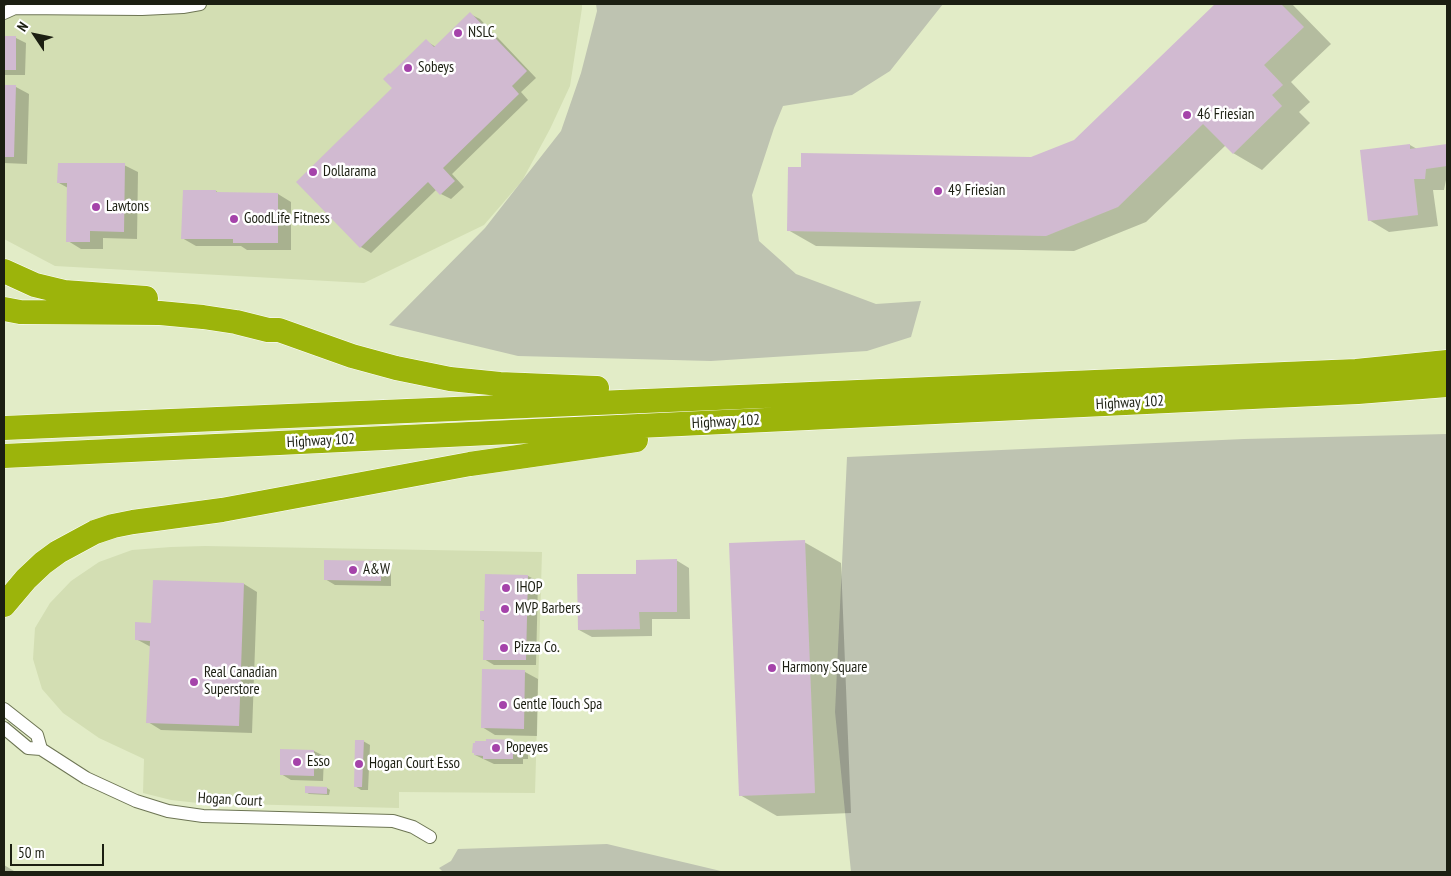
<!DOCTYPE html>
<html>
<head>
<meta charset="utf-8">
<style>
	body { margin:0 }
	#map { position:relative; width:1451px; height:876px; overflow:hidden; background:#e2ecc7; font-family:"PT Sans Narrow",sans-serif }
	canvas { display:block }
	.frame { position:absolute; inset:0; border:5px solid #1c1f12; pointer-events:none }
	.north { position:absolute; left:10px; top:10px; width:50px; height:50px; -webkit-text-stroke:4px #fff; paint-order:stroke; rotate:304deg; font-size:14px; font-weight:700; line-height:20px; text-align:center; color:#1c1f12 }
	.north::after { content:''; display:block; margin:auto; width:18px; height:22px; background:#1c1f12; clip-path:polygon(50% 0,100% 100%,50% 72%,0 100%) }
	.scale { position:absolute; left:10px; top:844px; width:94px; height:22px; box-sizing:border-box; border:2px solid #1c1f12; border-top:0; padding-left:6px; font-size:15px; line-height:18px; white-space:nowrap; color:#1c1f12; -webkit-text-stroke:4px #fff; paint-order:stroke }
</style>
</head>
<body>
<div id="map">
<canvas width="1451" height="876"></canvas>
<div class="frame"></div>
<div class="north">N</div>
<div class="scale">50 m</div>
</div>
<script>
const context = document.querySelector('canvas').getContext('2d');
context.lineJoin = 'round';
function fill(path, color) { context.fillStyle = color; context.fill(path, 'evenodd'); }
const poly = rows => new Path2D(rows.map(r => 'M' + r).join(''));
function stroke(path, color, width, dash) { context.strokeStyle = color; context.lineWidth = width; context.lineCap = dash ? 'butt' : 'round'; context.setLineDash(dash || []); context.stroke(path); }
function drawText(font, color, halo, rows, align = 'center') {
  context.font = font + ' "PT Sans Narrow",sans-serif'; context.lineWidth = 5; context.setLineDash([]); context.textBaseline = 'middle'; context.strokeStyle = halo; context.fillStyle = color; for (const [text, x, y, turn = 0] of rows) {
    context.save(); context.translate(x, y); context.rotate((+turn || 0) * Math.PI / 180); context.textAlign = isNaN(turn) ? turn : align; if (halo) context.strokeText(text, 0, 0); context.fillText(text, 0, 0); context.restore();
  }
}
fill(poly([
	[4,4,582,4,582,8,570,86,550,129,522,181,484,225,364,283,55,266,4,239],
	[205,546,542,552,535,793,399,792,399,808,198,803,171,800,143,793,144,759,99,738,63,713,42,689,33,659,35,628,50,603,71,581,99,562,132,550,171,547]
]), '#d3deb3');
fill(poly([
	[596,4,943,4,890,71,852,95,783,106,774,128,752,195,759,241,796,274,876,304,921,301,911,337,867,351,711,361,518,356,389,325,485,228,561,131,581,73,597,11],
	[1447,434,1447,872,851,872,835,712,847,457,1244,439],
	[607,844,725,872,443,872,439,868,451,861,458,849]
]), '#bec3b1');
fill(poly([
	[1217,4,1292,4,1331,44,1291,82,1310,102,1299,112,1310,123,1262,170,1233,153,1226,145,1146,222,1074,251,816,246,788,230,1032,158,1075,141],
	[470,14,480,19,536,78,521,92,528,100,452,174,464,187,451,199,441,194,437,189,371,253,361,247,297,182,394,88,391,75,426,41,436,47],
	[4,37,16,38,26,43,25,75,4,75],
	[4,86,16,87,29,94,27,164,4,163],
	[1410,145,1417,149,1447,145,1447,180,1446,180,1444,190,1433,190,1438,226,1389,232,1369,220],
	[124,165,138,172,137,239,103,238,103,249,81,249,68,241,68,188,59,183],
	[216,191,220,194,278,194,291,202,291,250,247,250,241,246,196,246,182,238],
	[804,542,841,563,851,813,777,816,740,795],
	[676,560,689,568,690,619,652,619,652,636,592,637,579,630,637,575],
	[325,562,381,562,391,568,391,586,335,585,325,579],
	[528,576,538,581,536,665,494,665,484,659,485,622,481,620,485,613],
	[244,584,257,592,252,733,161,730,148,722,151,647,136,639,152,624],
	[483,671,525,672,538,679,537,736,495,735,482,727],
	[363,741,370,745,368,790,361,790,355,786],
	[513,741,528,750,528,759,523,759,523,764,494,764,475,755],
	[314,751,324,756,323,781,291,780,281,774],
	[327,788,330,790,329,795,309,794,306,792],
	[4,865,14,871,14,872,4,872]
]), '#0003');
fill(poly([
	[1215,4,1281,4,1304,27,1264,65,1283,85,1272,95,1282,106,1233,154,1203,124,1118,207,1046,236,787,231,788,167,801,167,801,153,1031,157,1074,140],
	[470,12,527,71,512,86,519,94,443,168,455,181,440,195,428,182,360,248,296,182,392,88,383,79,389,73,390,74,426,39,434,47],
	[4,36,16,36,16,70,4,70],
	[4,85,16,85,14,157,4,157],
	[1410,144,1410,149,1447,144,1447,166,1426,169,1425,179,1414,179,1418,215,1368,221,1360,150],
	[58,163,125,163,124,232,90,231,90,242,66,242,67,183,57,183],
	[183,190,216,190,216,192,278,193,278,243,233,243,233,239,181,239],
	[805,540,815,793,739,796,729,543],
	[677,559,677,612,639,612,640,629,578,630,577,574,636,574,636,560],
	[324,560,381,561,381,581,324,580],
	[485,574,528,575,526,660,483,660,484,620,480,620,480,611,484,611],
	[153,580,244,583,239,726,146,723,150,641,135,640,135,622,151,623],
	[482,669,525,670,524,729,481,728],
	[486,739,514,740,514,743,519,743,518,754,513,754,513,759,483,759,483,756,474,755,474,753,472,753,473,743,475,743,475,741,486,741],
	[355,740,364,740,362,787,354,787],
	[280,749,314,750,314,776,280,775],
	[305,786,327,787,327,794,305,793]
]), '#d1bad1');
const street = poly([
	[4,13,15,8,142,9,183,7,200,4],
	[4,709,37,735,41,749],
	[4,728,28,748,41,749,86,778,136,801,168,811,203,816,393,821,413,827,430,837]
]);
const highway = poly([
	[4,271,35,285,64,292,146,298],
	[4,309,20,312,160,313,203,317,236,322,268,330,279,330,352,356,396,368,450,379,500,384,597,388],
	[4,428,1356,371,1447,362],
	[4,456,1358,392,1447,385],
	[4,605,26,579,43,563,58,552,95,532,113,526,133,522,222,510,470,464,636,440]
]);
stroke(street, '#6d7554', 14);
stroke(highway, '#fff', 25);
stroke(street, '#fff', 12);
stroke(highway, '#9cb40b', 24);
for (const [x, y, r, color] of [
	[458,33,5,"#a543aa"],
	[408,68,5,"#a543aa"],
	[1187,115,5,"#a543aa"],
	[313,172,5,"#a543aa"],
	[938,191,5,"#a543aa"],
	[96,207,5,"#a543aa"],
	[234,219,5,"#a543aa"],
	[353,570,5,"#a543aa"],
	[506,588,5,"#a543aa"],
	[505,609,5,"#a543aa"],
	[504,648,5,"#a543aa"],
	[772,668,5,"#a543aa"],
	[194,682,5,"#a543aa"],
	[503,705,5,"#a543aa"],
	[496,748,5,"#a543aa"],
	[297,762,5,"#a543aa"],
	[359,764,5,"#a543aa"]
]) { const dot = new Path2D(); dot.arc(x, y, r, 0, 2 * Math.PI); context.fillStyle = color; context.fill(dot); stroke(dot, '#fff', 2); }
drawText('15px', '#1c1f12', '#fff', [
	["NSLC",468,33],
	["Sobeys",418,68],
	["46 Friesian",1197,115],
	["Dollarama",323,172],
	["49 Friesian",948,191],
	["Lawtons",106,207],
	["GoodLife Fitness",244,219],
	["A&W",363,570],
	["IHOP",516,588],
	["MVP Barbers",515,609],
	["Pizza Co.",514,648],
	["Harmony Square",782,668],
	["Real Canadian",204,673],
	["Superstore",204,690],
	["Gentle Touch Spa",513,705],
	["Popeyes",506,748],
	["Esso",307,762],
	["Hogan Court Esso",369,764]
], 'left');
drawText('15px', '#1c1f12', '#fff', [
	["Highway 102",1130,403,-3],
	["Highway 102",726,422,-3],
	["Highway 102",321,441,-3],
	["Hogan Court",230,800,3]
]);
</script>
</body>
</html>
